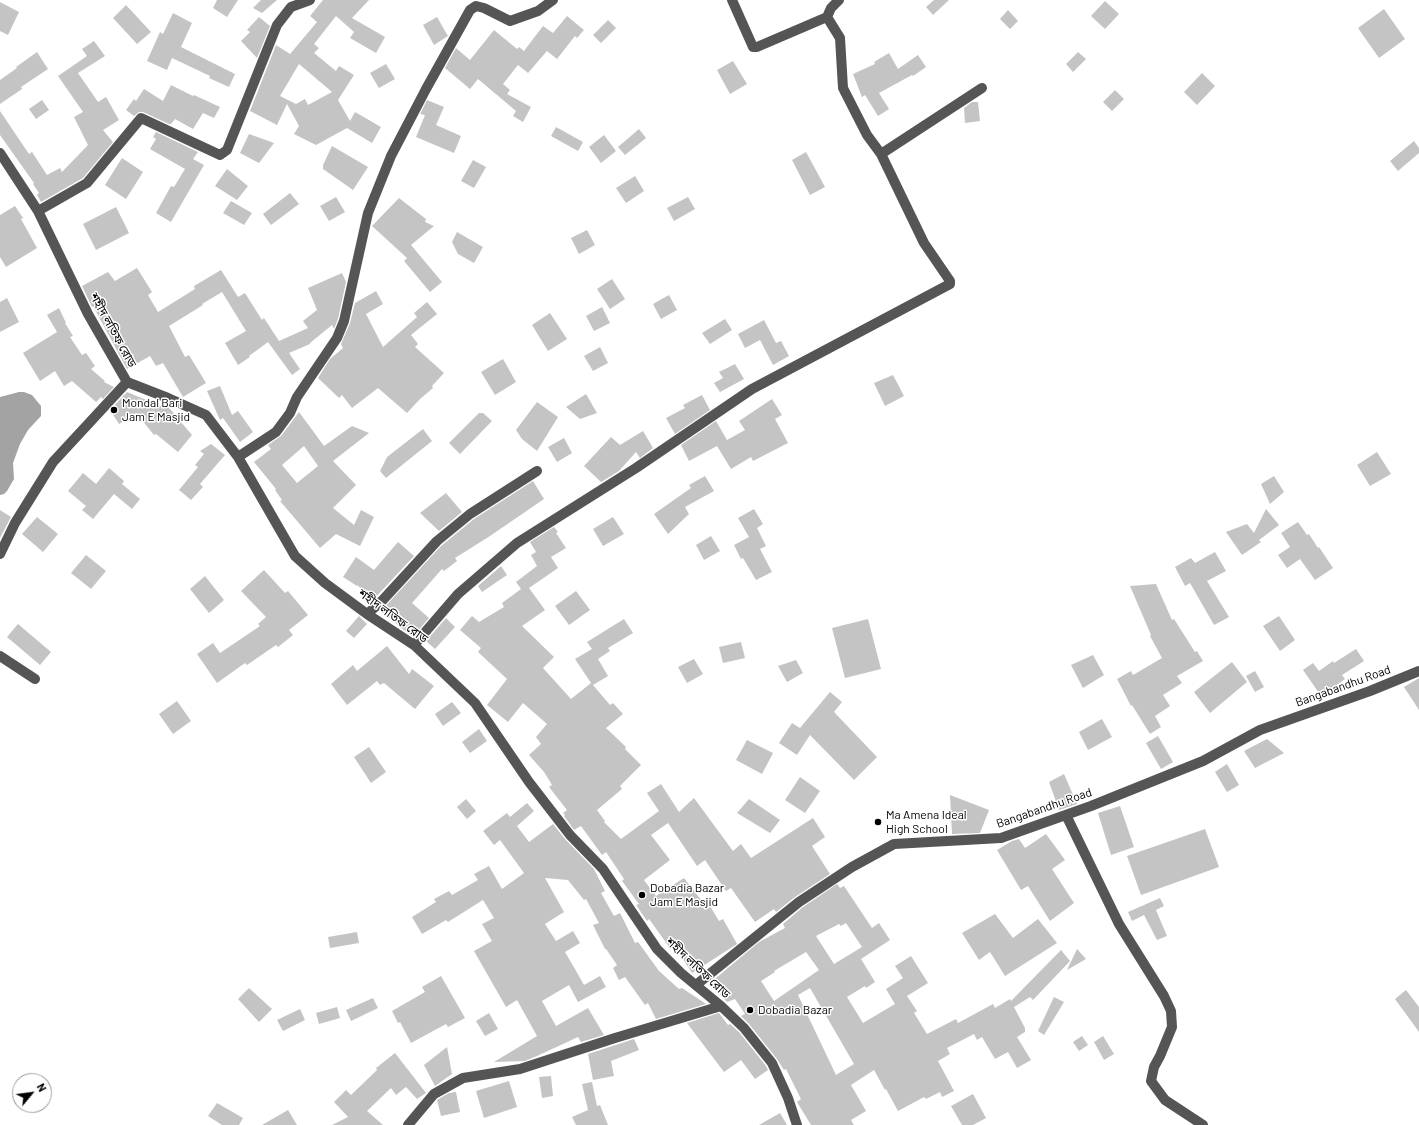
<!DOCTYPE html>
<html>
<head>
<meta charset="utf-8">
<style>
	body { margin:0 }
	#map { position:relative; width:1419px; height:1125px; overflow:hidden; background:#fff; font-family:Barlow,sans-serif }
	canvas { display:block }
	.north { position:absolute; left:12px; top:1073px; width:40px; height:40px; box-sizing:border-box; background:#fff; border:1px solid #999; border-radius:50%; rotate:61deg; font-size:11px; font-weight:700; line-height:16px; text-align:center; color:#000 }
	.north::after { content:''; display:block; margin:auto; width:14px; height:18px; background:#000; clip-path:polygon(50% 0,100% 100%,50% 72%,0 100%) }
</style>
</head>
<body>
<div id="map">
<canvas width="1419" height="1125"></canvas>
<div class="north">N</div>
</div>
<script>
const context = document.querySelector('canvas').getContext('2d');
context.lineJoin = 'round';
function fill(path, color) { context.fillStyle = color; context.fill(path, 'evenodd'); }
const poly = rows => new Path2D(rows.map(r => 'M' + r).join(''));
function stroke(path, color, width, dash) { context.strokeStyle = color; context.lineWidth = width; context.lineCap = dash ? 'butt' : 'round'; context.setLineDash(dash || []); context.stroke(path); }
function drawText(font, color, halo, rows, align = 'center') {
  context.font = font + ' Barlow,"Noto Sans Bengali",sans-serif'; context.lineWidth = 3; context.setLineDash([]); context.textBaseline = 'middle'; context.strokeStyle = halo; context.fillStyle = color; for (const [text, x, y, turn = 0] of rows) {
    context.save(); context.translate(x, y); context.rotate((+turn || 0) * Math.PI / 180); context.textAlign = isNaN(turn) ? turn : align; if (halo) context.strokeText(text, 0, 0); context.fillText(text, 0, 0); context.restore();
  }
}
fill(poly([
	[19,392,24,392,32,395,41,406,41,416,28,430,20,444,13,463,14,479,7,491,4,494,0,495,0,397]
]), '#a3a3a3');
fill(poly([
	[217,0,238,0,227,17,213,8],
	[261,0,277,0,262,13,253,8],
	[323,0,369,0,352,18,385,37,376,53,350,38,354,32,336,16,314,44,319,48,314,53,336,71,339,66,354,75,338,100,350,121,355,112,381,127,372,143,347,128,316,145,294,134,299,126,287,104,277,125,250,111,276,45,290,54,317,22,310,16],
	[299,64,332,92,308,105,305,99,296,104,280,96],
	[934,0,949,0,933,15,926,7],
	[1105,1,1119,14,1105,29,1091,16],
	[0,2,19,12,8,35,0,31],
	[126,5,151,32,137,44,113,18],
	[1384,9,1405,39,1379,58,1358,28],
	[1008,10,1018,21,1010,29,1000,19],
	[173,13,192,23,181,47,235,74,229,87,209,78,210,76,172,58,167,70,147,61,160,32,163,34],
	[567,16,584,30,577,38,575,36,557,59,547,51,528,73,518,65,503,84,510,90,507,94,531,107,523,122,513,116,516,111,478,79,470,89,445,68,456,48,470,60,494,30,517,49,519,47,524,51,543,26,553,33],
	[259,17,270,26,257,58,241,41,250,32,247,30],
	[437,17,448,36,434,45,423,25],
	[608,20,616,28,601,43,593,35],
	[94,41,105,56,78,73,98,102,106,97,119,120,103,130,113,142,83,178,41,202,37,195,39,193,33,184,34,183,0,135,0,111,29,154,32,152,47,175,60,168,62,172,88,145,74,117,83,112,58,76,87,56,82,49],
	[37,52,48,69,21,87,22,89,0,104,0,80,17,68,16,67],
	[1078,52,1086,59,1073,72,1066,64],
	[889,53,898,69,918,55,926,67,913,76,912,75,879,93,889,109,878,116,865,95,862,97,853,74,875,64,874,62],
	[733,61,747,84,730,94,717,70],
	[386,64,395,79,379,88,370,73],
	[1202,73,1215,86,1197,105,1184,92],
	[171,85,193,96,194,95,220,107,214,118,203,113,193,129,175,119,171,124,169,124,171,125,143,112,139,112,134,116,126,110,134,99,136,101,144,89,163,101],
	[1115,90,1124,99,1112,111,1103,102],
	[42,100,49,110,36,119,29,109],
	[427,100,444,107,436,125,461,136,454,153,416,137,425,115,420,114],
	[972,102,978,102,980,121,965,123,964,108],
	[556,127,583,142,578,151,551,136],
	[639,129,646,138,625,155,618,147],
	[156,132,198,152,193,159,204,165,171,222,156,213,171,186,174,187,185,169,150,149,156,139,153,137],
	[249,134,274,143,259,163,240,153],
	[604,135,616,151,601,163,589,147],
	[1414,141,1419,148,1419,153,1398,171,1390,161],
	[332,146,368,167,353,190,323,169,323,165],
	[806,152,825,187,810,195,792,160],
	[122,158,143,172,126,199,105,185],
	[473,160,486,167,474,188,461,181],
	[227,169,248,186,237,200,215,186],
	[635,176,644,191,626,203,616,188],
	[290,193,299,204,271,225,263,214],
	[336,197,345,212,329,221,320,206],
	[688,197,695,209,674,221,667,208],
	[399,198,426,219,425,222,434,226,411,245,442,282,430,292,404,261,407,258,372,226],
	[231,201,252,213,244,225,223,213],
	[15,206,23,218,21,219,37,248,6,267,0,257,0,215],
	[116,207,129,233,96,250,83,224],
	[587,230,595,245,579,254,571,238],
	[457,232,483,247,474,263,458,254,452,242],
	[137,268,152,292,148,295,158,312,195,289,194,286,221,270,238,297,245,293,262,320,264,318,279,341,308,328,303,321,317,310,308,288,342,273,346,282,338,319,334,329,332,325,310,343,310,344,289,353,300,369,292,375,268,342,249,356,250,357,238,365,225,343,246,331,222,292,202,304,203,305,169,326,185,357,189,355,206,383,183,397,163,363,156,366,150,356,127,369,93,306,92,307,82,286,108,272,115,281],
	[612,279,625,299,610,309,597,289],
	[376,291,383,304,366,314,383,347,417,317,414,313,427,302,437,314,411,335,418,344,415,347,444,373,432,386,433,388,420,399,407,413,378,388,352,408,342,395,339,398,318,378,330,359,343,348,341,344,350,323,355,303],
	[669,295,677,310,661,319,653,304],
	[7,298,19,322,0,332,0,302],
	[602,307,610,323,594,331,586,316],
	[59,308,66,323,65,323,73,336,70,337,82,355,86,353,95,366,91,369,105,381,104,382,114,387,103,399,101,397,96,402,72,381,64,386,55,371,40,381,23,353,57,332,47,315],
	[550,313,567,339,548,351,532,325],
	[725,319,732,330,710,344,702,333],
	[764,320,776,343,781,341,789,356,773,365,760,340,745,348,738,334],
	[600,347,608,363,593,371,584,356],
	[503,359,516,382,495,395,481,372],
	[735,364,744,379,720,392,714,383,723,378,719,372],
	[893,375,904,396,885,406,874,383],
	[220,386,232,415,238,411,253,432,240,442,223,418,220,420,207,391],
	[127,392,161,406,164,404,171,410,192,435,178,452,156,434,154,435,136,413,119,424,110,410],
	[586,394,597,413,580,419,566,407],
	[702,395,710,410,675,434,666,418,685,408,683,405],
	[772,399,782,415,775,419,788,443,753,461,751,457,731,469,717,446,689,461,681,445,716,421,727,440,745,430,739,421],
	[537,402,558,417,537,451,522,439,516,430],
	[299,412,324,446,352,426,369,433,333,461,356,485,333,508,354,525,361,510,374,517,360,546,336,534,320,548,280,501,282,500,275,490,276,489,254,462,271,449,268,445,281,436],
	[304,446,318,466,297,483,282,465],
	[479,413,483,413,492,421,460,454,449,443],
	[423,429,432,441,386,478,380,471,387,457],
	[643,431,653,448,640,458,636,452,619,471,601,482,584,466,611,437,620,445],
	[564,438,572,453,557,462,548,447],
	[211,444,225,455,200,484,203,487,191,500,179,490,198,467,195,465,204,454,200,451],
	[1377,452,1391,474,1370,486,1357,465],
	[109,468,124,481,122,484,140,499,132,509,114,494,93,519,82,510,86,506,68,491,83,473,96,484],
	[705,476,714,491,685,507,689,514,668,534,654,514,691,488,689,485],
	[1274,476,1284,492,1270,504,1261,484],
	[533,481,544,499,490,536,455,558,457,561,444,571,442,569,412,603,429,618,417,632,415,630,410,635,381,611,441,546,474,519],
	[446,493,462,512,439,531,420,513],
	[754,509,763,524,757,528,766,546,760,549,772,572,756,580,743,558,741,559,734,545,749,537,738,518],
	[1266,509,1279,525,1259,540,1261,542,1242,555,1226,532,1247,524,1254,533],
	[0,510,11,517,0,538],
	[37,517,58,534,43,552,22,534],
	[613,517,624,534,603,546,593,529],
	[1298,522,1307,535,1309,534,1318,548,1319,547,1333,568,1315,580,1300,559,1287,568,1278,555,1290,547,1281,533],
	[554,527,558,532,556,533,566,548,551,557,558,568,529,588,545,610,522,626,554,657,543,668,571,699,591,683,575,659,592,649,587,642,624,619,633,633,608,648,610,651,598,659,608,676,593,685,610,705,613,703,623,714,606,728,626,747,625,749,641,765,620,786,622,789,597,810,605,821,604,822,621,839,659,811,647,793,661,784,679,812,694,798,733,851,741,844,751,858,813,818,825,837,812,846,830,874,795,897,776,912,774,909,755,922,731,888,726,891,705,860,697,866,668,823,651,835,670,860,644,880,656,896,684,878,702,901,704,900,705,903,707,901,719,921,723,919,737,944,692,973,674,945,670,948,649,919,647,921,636,905,639,904,622,881,624,879,606,852,602,855,581,826,574,830,564,816,565,815,563,813,567,810,549,787,552,785,544,772,529,755,541,744,536,737,547,724,523,703,508,722,487,705,507,679,478,652,481,648,460,630,472,616,479,622,504,607,502,603,521,589,516,582,537,566,531,555,536,552,530,542],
	[711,536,720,551,704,560,696,545],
	[398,542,414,556,374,599,357,585,357,586,343,577,356,557,374,570],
	[1215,552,1226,571,1207,581,1229,617,1214,625,1190,583,1185,586,1175,567,1191,558,1195,563],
	[86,555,106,571,91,589,71,573],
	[501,566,507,575,482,592,478,586],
	[264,570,285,593,288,591,308,615,289,630,293,635,278,647,276,645,247,665,245,663,217,683,197,654,213,643,220,653,260,626,258,624,266,617,241,591],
	[205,576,224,600,209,613,190,589],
	[1156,584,1172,620,1174,619,1195,652,1197,651,1203,661,1177,676,1182,683,1163,695,1170,706,1155,716,1161,727,1150,734,1132,705,1131,706,1117,679,1131,671,1133,675,1162,658,1150,636,1151,635,1130,586],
	[576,591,590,610,569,625,555,606],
	[359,616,367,624,354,638,346,631],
	[1279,616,1295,640,1280,651,1263,626],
	[446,618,455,627,435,649,426,641],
	[868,619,881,669,845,678,832,628],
	[18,624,51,652,40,665,7,637],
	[741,642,745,658,723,663,719,647],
	[387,646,409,674,412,669,434,686,415,709,384,683,380,685,377,681,347,705,331,684,353,665,357,671],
	[1356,649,1364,661,1342,675,1345,679,1321,696,1303,670,1313,663,1319,671,1333,661,1334,663],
	[1093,655,1104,675,1083,688,1071,665],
	[694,659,703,674,687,683,678,667],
	[796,660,803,673,787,682,778,666],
	[1232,662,1247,682,1210,713,1194,692],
	[1255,671,1264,687,1255,692,1246,676],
	[1419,678,1419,710,1404,687],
	[830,692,842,702,834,712,877,757,854,780,810,735,797,755,779,743,792,723,800,728],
	[177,701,191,721,173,734,159,714],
	[452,702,461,713,443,726,435,714],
	[1102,719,1112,737,1088,750,1079,732],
	[479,729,487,741,470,753,462,742],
	[1158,736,1173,762,1161,769,1146,743],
	[1267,739,1284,753,1255,768,1244,751],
	[747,740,773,753,762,774,736,760],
	[369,747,386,772,371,783,354,757],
	[1227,764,1239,785,1227,792,1215,772],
	[1064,774,1077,804,1059,810,1049,782],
	[800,777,820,791,805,813,785,800],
	[950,795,989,810,980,833,952,834],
	[466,799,476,811,467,819,457,807],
	[749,799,780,820,770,833,737,813],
	[527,803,534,811,517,826,529,842,553,824,565,839,594,869,605,891,601,893,614,916,620,913,635,943,638,942,659,971,679,989,682,988,706,1004,656,1019,648,1003,645,1005,625,977,619,980,613,968,617,965,606,949,605,949,593,925,599,923,586,899,584,900,568,880,545,878,564,912,545,924,556,941,573,931,580,943,565,952,575,969,584,985,600,976,606,987,578,1002,569,985,542,1001,556,1026,588,1008,604,1035,581,1042,578,1037,537,1056,525,1061,494,1062,537,1036,517,1000,506,1007,474,951,492,941,482,924,494,918,483,900,448,922,446,920,422,934,412,917,436,902,434,899,449,891,452,895,478,880,474,874,489,866,502,889,524,873,500,840,494,845,483,831,507,813,510,817],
	[1120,806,1134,847,1111,855,1098,813],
	[1205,829,1219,867,1141,895,1127,856],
	[1046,834,1065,860,1052,869,1074,903,1050,921,1028,886,1021,890,997,850,1012,841,1019,839,1025,848],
	[837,884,840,888,844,886,872,928,879,923,890,940,861,959,875,982,866,988,865,986,847,997,863,1023,895,1004,886,989,903,978,895,966,911,956,928,983,907,996,917,1011,914,1013,927,1034,956,1019,958,1023,993,1004,995,1008,1010,999,1011,1001,1061,950,1070,961,1033,1000,1030,997,1014,1007,1025,1028,1025,1032,1017,1037,1031,1060,1017,1068,1008,1052,995,1059,982,1037,977,1040,974,1034,947,1048,950,1054,938,1061,954,1091,942,1097,940,1092,926,1099,924,1097,898,1111,886,1089,885,1090,874,1070,851,1085,866,1111,851,1120,854,1125,811,1125,797,1102,801,1099,786,1069,784,1070,777,1059,749,1024,741,1016,745,1014,735,999,727,1002,710,983,759,942,785,928,783,924,803,907],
	[846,923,862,947,834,964,816,936,839,924,841,926],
	[806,952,819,970,774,1001,761,981,775,972,774,971],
	[810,988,854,1064,836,1075,798,995],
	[1160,898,1164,906,1156,910,1167,936,1157,940,1144,915,1132,921,1128,912],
	[995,914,1013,938,1038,919,1057,943,1005,976,990,952,979,960,962,933],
	[357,932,359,943,330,948,328,937],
	[1077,949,1086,959,1067,970],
	[441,976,465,1018,448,1027,446,1024,411,1043,400,1022,398,1023,392,1011,425,992,422,987],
	[249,988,272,1009,259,1022,238,999],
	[1406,990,1419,1007,1419,1032,1395,999],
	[1054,997,1064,1002,1044,1035,1038,1031],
	[373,998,378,1008,351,1021,346,1010],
	[337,1007,340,1018,319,1024,316,1013],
	[300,1009,305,1020,283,1031,277,1020],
	[489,1013,498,1029,485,1036,476,1021],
	[719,1013,728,1025,730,1024,739,1032,766,1066,768,1070,755,1079,741,1060,724,1072,687,1023],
	[1082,1036,1088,1045,1079,1051,1073,1042],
	[1103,1036,1114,1054,1104,1060,1094,1042],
	[634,1039,639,1050,611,1061,614,1076,593,1080,588,1054],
	[447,1047,452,1074,435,1086,424,1065],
	[395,1053,426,1093,417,1099,406,1087,396,1095,391,1088,367,1111,383,1125,332,1125,348,1117,334,1102,346,1090,351,1095,377,1070,376,1068],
	[551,1076,553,1096,542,1098,539,1077],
	[509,1081,517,1107,484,1118,476,1091],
	[592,1082,597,1106,600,1105,608,1125,576,1125,572,1117,588,1110,582,1084],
	[456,1092,460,1112,441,1116,437,1100,449,1093],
	[973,1094,986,1118,973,1125,962,1125,951,1106],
	[217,1103,243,1118,239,1125,222,1125,208,1116],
	[288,1110,297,1125,262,1125],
	[780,1113,787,1125,759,1125]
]), '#c4c4c4');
stroke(poly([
	[827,17,831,8,839,0],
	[0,153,38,211,88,314,127,382,168,398,206,415,238,457,295,556,325,583,367,614,414,645,475,703,529,782,570,835,603,869,657,949,681,973,721,1006,744,1028,772,1063,788,1098,797,1125],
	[881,154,982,88],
	[38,211,87,183,141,118,220,155,227,150,277,25,291,7,310,0],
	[238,457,276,432,290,413,297,397,337,338,344,321,368,213,391,156,426,89,470,10,476,6,484,8,510,21,538,11,553,0],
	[0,554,15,523,53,462,127,382],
	[367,614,380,603,437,541,470,514,537,471],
	[414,645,458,594,517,543,636,468,752,389,950,284,950,281,924,243,881,154,867,135,843,88,840,38,827,17,757,47,753,47,732,0],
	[0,656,35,679],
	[1066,815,1119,924,1164,996,1171,1011,1172,1027,1160,1056,1154,1067,1151,1081,1165,1100,1203,1125],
	[696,985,799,902,852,867,894,844,1001,838,1091,806,1203,761,1260,730,1370,691,1419,671],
	[408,1125,434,1094,463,1078,520,1069,615,1038,721,1006]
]), '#555', 10);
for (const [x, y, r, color] of [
	[114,410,4,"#000"],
	[878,822,4,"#000"],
	[642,895,4,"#000"],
	[750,1010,4,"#000"]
]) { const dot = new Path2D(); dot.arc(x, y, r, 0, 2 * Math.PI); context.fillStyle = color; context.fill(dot); stroke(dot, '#fff', 1.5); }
drawText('12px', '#000', '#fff', [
	["শহীদ লতিফ রোড",113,330,61],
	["শহীদ লতিফ রোড",393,616,36],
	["Bangabandhu Road",1343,686,-20],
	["Bangabandhu Road",1044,808,-19],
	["শহীদ লতিফ রোড",698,968,43]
]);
drawText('12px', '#000', '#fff', [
	["Mondal Bari",122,403],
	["Jam E Masjid",122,417],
	["Ma Amena Ideal",886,815],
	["High School",886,829],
	["Dobadia Bazar",650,888],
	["Jam E Masjid",650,902],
	["Dobadia Bazar",758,1010]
], 'left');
</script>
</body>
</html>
